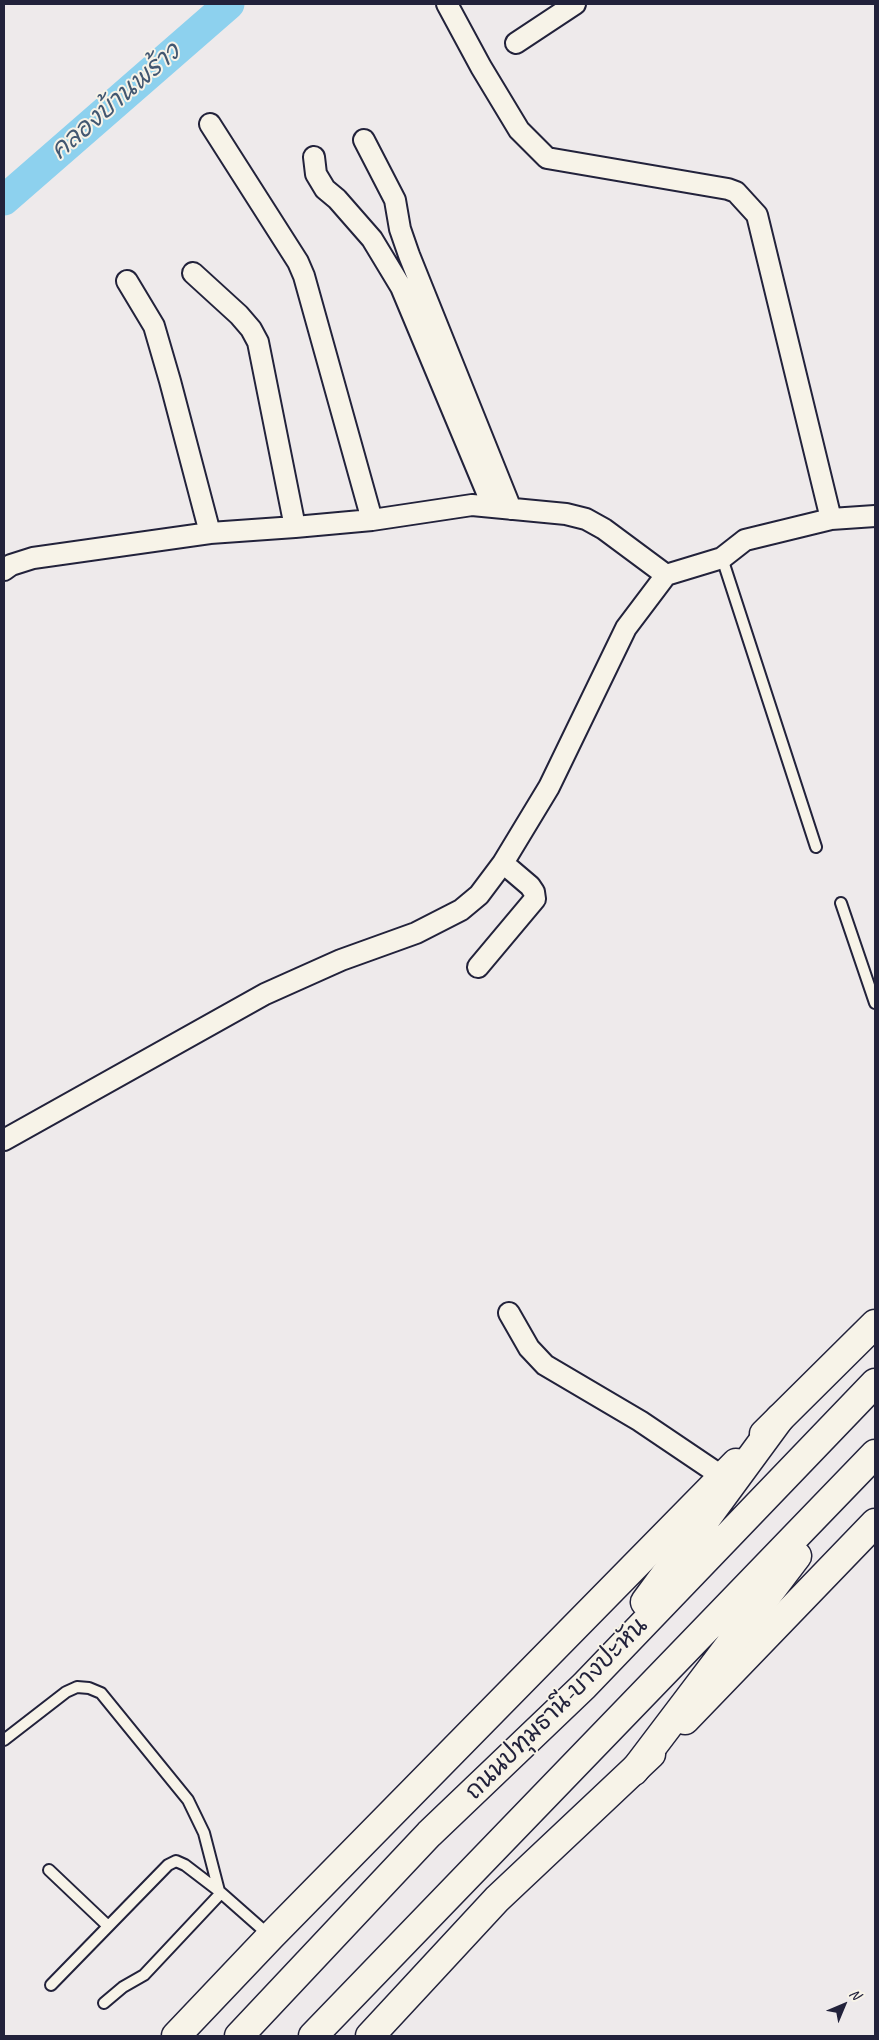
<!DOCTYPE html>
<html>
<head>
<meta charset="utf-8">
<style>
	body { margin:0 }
	#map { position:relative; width:879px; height:2040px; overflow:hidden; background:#eeeaeb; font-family:Caveat,sans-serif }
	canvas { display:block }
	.frame { position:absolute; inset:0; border:5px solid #22223b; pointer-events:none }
	.north { position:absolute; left:819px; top:1980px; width:50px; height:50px; -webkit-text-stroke:4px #f7f3e8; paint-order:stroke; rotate:45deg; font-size:14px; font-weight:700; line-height:20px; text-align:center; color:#22223b }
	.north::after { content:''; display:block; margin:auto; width:18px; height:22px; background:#22223b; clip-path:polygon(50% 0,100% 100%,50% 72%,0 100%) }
</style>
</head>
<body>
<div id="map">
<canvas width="879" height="2040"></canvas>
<div class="frame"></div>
<div class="north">N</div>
</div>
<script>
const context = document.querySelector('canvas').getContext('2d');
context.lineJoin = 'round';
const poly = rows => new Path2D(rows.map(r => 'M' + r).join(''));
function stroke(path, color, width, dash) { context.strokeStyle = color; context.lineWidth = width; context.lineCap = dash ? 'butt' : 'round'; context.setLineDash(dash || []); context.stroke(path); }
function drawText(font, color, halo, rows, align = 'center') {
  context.font = font + ' Caveat,"Playpen Sans Thai",sans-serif'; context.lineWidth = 4; context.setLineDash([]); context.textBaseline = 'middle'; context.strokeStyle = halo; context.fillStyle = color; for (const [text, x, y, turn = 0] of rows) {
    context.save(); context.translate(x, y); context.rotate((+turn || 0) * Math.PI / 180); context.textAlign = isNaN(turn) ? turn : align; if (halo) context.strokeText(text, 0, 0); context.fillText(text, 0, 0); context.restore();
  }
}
stroke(poly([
	[4,200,229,4]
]), '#8dd1ee', 31);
const service = poly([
	[722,558,816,847],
	[841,903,875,1003],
	[4,1740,66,1692,77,1687,89,1688,101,1693,188,1800,204,1833,219,1891],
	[49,1870,108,1926],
	[51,1985,168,1865,176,1861,185,1865,219,1891,270,1936],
	[104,2003,123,1987,144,1975,221,1893]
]);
const minor = poly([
	[447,4,481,67,519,130,547,158,728,189,736,192,757,215,831,519],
	[516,43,575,4],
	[210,124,298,262,304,276,372,520],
	[364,140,395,200,400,229,409,255,511,509],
	[314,157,316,174,325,189,337,199,372,239,401,287,493,507],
	[193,273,239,315,251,329,258,342,295,527,372,520,472,505,566,514,586,519,604,529,666,575],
	[127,281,154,326,170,381,210,533],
	[4,570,11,565,33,558,210,533,295,527],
	[478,967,535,899,534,892,530,886,503,863],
	[4,1140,265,994,341,960,416,933,461,910,479,895,503,863,549,787,626,628,666,575,722,558,745,540,831,519,875,516],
	[509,1313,529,1348,545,1365,640,1421,723,1477]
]);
const secondary = poly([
	[764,1434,875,1324],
	[685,1720,875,1523],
	[176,2036,271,1936,736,1463],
	[370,2036,497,1899,651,1754]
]);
const primary = poly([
	[645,1602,780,1418],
	[634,1771,797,1556],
	[239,2036,429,1834,584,1686,875,1383],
	[313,2036,875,1454]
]);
stroke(service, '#22223b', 14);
stroke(minor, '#22223b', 24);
stroke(secondary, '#22223b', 31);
stroke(primary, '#22223b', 31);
stroke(service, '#f7f3e8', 10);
stroke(minor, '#f7f3e8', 20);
stroke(secondary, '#f7f3e8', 28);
stroke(primary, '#f7f3e8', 28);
drawText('24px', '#22223b', '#f7f3e8', [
	["ถนนปทุมธานี-บางปะหัน",557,1709,-45]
]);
drawText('italic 25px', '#425771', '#f7f3e8', [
	["คลองบ้านพร้าว",116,102,-41]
]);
</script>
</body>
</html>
